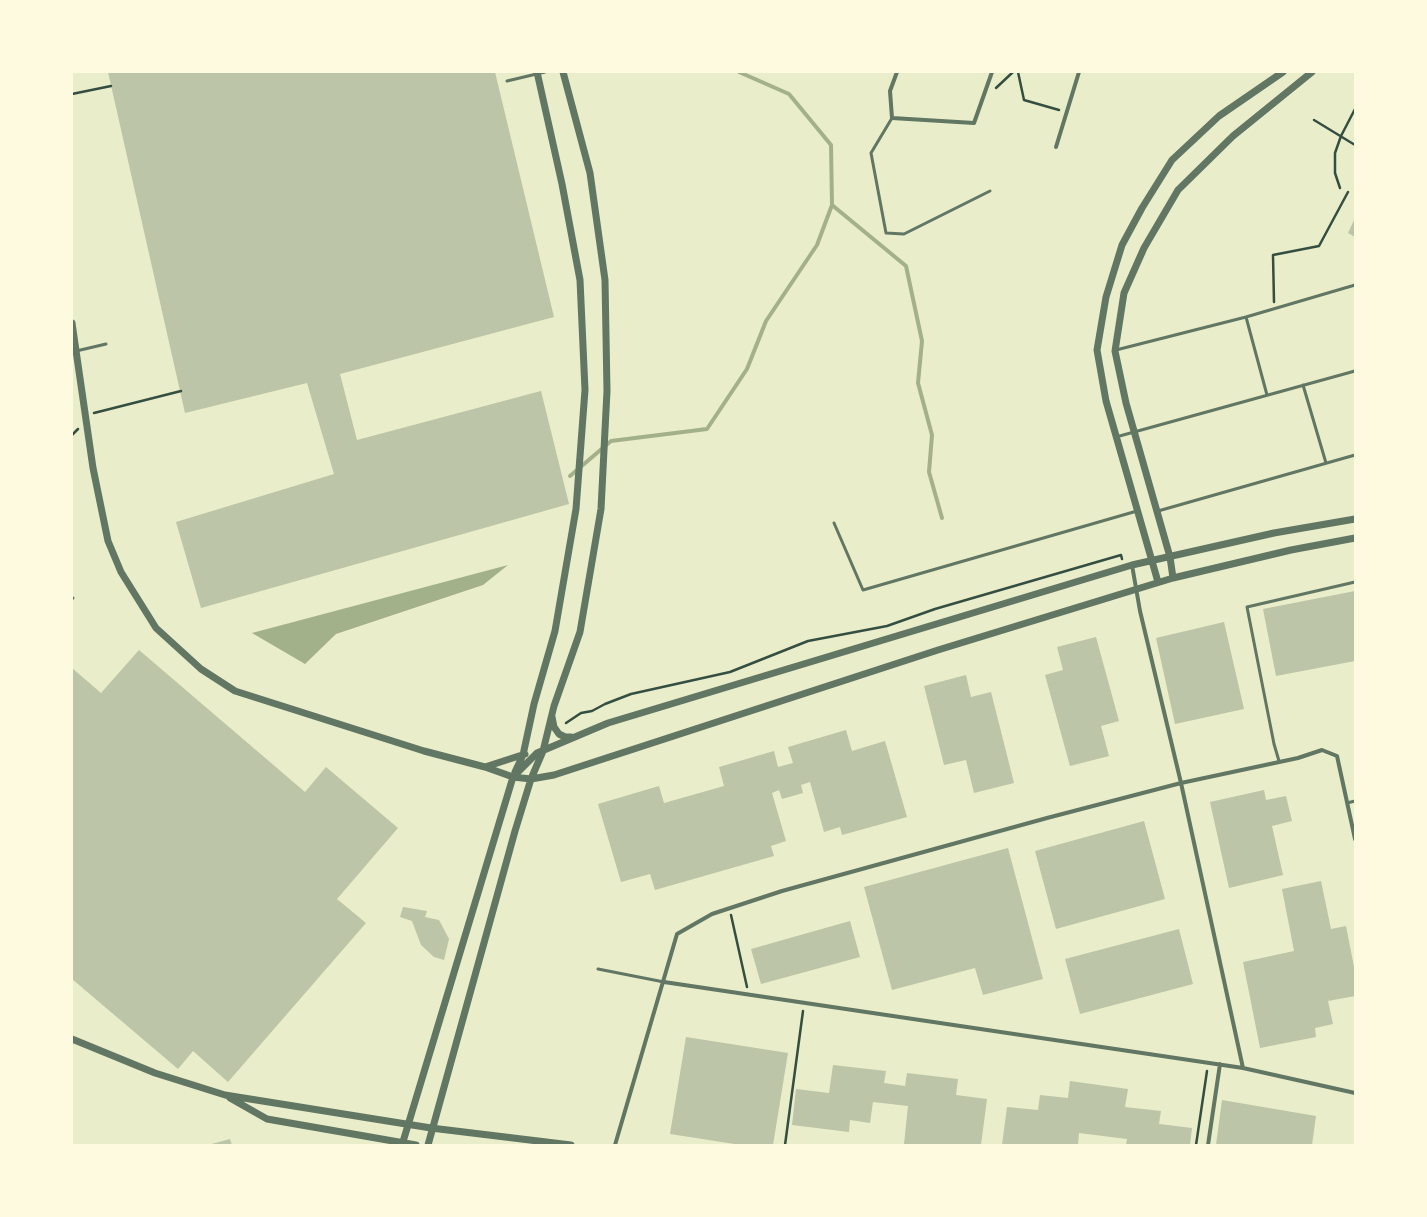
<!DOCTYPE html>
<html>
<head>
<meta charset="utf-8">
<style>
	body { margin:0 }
	#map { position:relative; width:1427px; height:1217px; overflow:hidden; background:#e9edc9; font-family:"Alegreya Sans",sans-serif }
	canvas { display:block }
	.frame { position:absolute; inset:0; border:73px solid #fefae0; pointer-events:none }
</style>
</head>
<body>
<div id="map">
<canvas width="1427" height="1217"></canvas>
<div class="frame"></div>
</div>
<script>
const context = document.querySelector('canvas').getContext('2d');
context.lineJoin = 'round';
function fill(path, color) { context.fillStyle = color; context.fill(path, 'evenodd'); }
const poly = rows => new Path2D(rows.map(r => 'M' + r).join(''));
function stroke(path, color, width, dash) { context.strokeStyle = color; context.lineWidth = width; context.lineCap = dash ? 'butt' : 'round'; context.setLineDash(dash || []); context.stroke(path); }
fill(poly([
	[508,565,483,585,336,634,305,664,252,633]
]), '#a3b18a');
stroke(poly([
	[832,205,906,266,922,341,918,383,932,435,929,472,942,518],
	[570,476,611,441,707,429,747,369,766,321,817,245,832,205,831,145,789,94,739,72]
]), '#a3b18a', 4);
fill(poly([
	[108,72,495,72,554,317,340,374,357,440,541,391,569,504,201,608,176,522,334,474,307,383,185,413],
	[1355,218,1355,237,1348,233],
	[1355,591,1355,661,1276,676,1263,609],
	[1224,622,1244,709,1175,724,1156,638],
	[1096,637,1119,721,1101,726,1109,756,1070,766,1045,675,1063,670,1057,647],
	[139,650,305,792,326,767,398,828,337,899,366,923,228,1082,193,1051,178,1069,72,979,72,668,101,693],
	[966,675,971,697,991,692,1014,783,974,793,966,760,944,765,924,686],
	[846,730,852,751,885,741,907,817,842,835,840,827,824,832,810,782,801,785,803,793,782,799,779,790,772,793,786,841,771,846,774,856,655,890,650,874,621,882,598,804,659,786,664,803,724,786,719,767,774,751,778,767,793,763,788,747],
	[1264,790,1266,800,1286,796,1292,821,1272,826,1283,875,1229,888,1210,802],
	[1144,821,1165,899,1056,929,1035,851],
	[1008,848,1043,979,983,995,975,968,892,990,864,887],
	[1321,881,1331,929,1346,926,1355,972,1355,996,1328,1001,1333,1024,1315,1028,1316,1037,1260,1048,1243,962,1294,951,1282,889],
	[403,907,427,911,425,917,439,920,449,939,444,960,434,957,421,945,412,921,400,917],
	[850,921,860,957,761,984,751,949],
	[1179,929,1193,984,1080,1014,1065,959],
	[686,1037,788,1053,773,1145,741,1145,670,1134],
	[833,1065,886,1071,884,1083,905,1086,907,1073,958,1079,956,1095,987,1099,981,1145,904,1144,908,1106,873,1102,870,1123,850,1120,849,1132,792,1125,796,1089,829,1093],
	[1070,1081,1128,1089,1125,1107,1161,1111,1159,1124,1192,1128,1190,1145,1126,1145,1127,1139,1079,1133,1078,1145,1002,1145,1007,1107,1038,1110,1040,1095,1068,1098],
	[1222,1100,1316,1116,1312,1145,1216,1145],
	[230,1139,232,1145,208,1145]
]), '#bcc5a7');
stroke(poly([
	[1018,72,1024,100,1059,110],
	[996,88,1013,72],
	[72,94,111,86],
	[1314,120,1355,145],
	[1340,188,1335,173,1335,153,1341,136,1355,109],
	[1274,302,1273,255,1319,246,1348,192],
	[94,413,181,391],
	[72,435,78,429],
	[566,723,581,713,592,711,605,704,631,694,730,672,808,641,887,626,935,609,1121,555,1122,559],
	[731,915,747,987],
	[785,1145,803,1011],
	[1196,1145,1207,1071]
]), '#344e41', 2.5);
stroke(poly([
	[507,81,545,72],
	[892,118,871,153,886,233,904,234,990,191],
	[1246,317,1267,395],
	[1116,350,1246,317,1355,285],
	[72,352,106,344],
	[1303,385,1326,463],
	[1116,437,1355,371],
	[1158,511,1355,455],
	[834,523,863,590,1137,511],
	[72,599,73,598],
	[1279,761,1274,744,1247,607,1355,582],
	[1347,803,1355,801],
	[598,969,664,982]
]), '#617663', 3);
stroke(poly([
	[897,72,890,91,892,118,974,123,992,72],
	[1056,147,1079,72],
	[1132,565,1140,611,1181,783,1243,1068],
	[664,982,1243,1068,1355,1093],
	[615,1145,677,934,712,914,782,891,1047,818,1181,783,1298,758,1322,750,1337,756,1355,839],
	[1208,1145,1220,1064]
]), '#617663', 4);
stroke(poly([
	[72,323,93,468,108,541,121,572,156,628,201,669,235,691,424,751,485,767,513,777,531,779,554,775,938,650,1173,578,1291,550,1355,538],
	[1173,578,1170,557,1126,403,1115,351,1124,293,1144,248,1178,190,1233,136,1312,72],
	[1158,582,1106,401,1097,350,1106,297,1122,245,1142,208,1172,160,1219,116,1283,72],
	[552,717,554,727,559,734,565,737,571,737],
	[485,767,525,754],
	[515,772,523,755,534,704,555,631,576,509,585,390,580,280,562,184,537,72],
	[72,1039,155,1073,225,1095,431,1128,571,1145],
	[230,1098,267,1119,416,1145],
	[402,1145,513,777,537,753,608,723,1132,565,1274,533,1355,519],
	[428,1145,515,831,531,779,543,751,554,706,580,632,601,509,607,391,605,280,590,173,563,72]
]), '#617663', 7);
</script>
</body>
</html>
